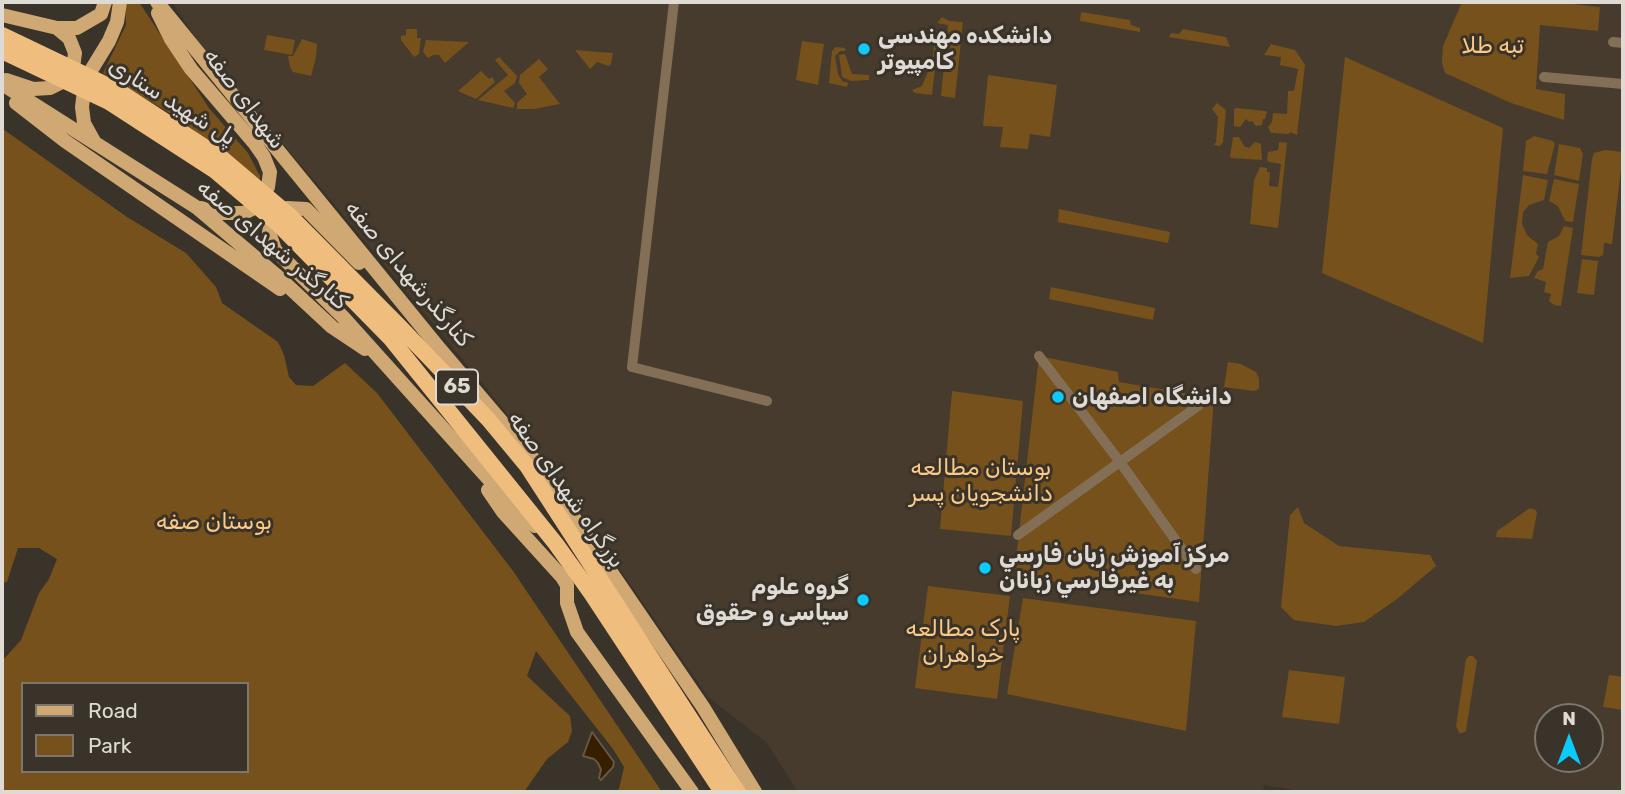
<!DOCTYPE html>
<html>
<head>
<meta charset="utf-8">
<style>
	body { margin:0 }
	#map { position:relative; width:1625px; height:794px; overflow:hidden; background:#3a3329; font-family:Rubik,sans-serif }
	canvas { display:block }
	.frame { position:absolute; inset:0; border:4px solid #dfdad4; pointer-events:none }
	.legend { position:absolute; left:21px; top:682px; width:228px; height:91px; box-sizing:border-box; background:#3a3329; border:2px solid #7c766d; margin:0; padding:9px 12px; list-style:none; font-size:21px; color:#dfdad4 }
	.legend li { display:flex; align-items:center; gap:14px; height:35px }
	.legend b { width:35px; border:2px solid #7c766d }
	.north { position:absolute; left:1534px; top:703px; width:70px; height:70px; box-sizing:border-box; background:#3a3329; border:2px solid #7c766d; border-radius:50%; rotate:0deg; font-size:19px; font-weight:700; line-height:28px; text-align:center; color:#dfdad4 }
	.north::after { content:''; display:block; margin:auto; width:24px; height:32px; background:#0ccafa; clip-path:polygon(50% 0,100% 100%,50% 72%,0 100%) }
</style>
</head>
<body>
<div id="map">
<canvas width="1625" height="794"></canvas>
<div class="frame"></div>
<ul class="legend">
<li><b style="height:9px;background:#d0a874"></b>Road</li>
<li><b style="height:19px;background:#76511b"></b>Park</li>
</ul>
<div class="north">N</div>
</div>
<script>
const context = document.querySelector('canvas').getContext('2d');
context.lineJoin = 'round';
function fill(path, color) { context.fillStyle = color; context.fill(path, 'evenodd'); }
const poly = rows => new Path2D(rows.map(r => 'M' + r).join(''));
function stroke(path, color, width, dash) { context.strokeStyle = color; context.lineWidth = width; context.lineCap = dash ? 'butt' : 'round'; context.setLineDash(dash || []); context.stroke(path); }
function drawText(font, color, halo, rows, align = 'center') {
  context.font = font + ' Rubik,Vazirmatn,sans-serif'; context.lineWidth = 6; context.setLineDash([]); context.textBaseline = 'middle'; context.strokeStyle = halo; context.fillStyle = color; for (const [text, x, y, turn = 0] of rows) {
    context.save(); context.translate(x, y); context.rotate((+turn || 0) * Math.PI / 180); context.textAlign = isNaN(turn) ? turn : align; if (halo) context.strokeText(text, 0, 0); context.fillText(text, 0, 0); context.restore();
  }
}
fill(poly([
	[172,2,1623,2,1623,792,1306,792,1264,785,1263,792,798,792,767,743,708,697,554,474,488,390,325,193,206,54],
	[1548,717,1590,717,1590,759,1548,759]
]), '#463b2c');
fill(poly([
	[125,2,139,2,209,108,248,153,260,176,260,184,173,115,103,73,126,25],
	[1462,2,1556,2,1600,7,1598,31,1540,25,1536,89,1565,94,1564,120,1511,103,1445,73,1442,63,1443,46],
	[1081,12,1130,20,1131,25,1140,28,1140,32,1080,21],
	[942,17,949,21,963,22,955,98,941,96,948,25,937,23],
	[406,29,417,29,417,38,421,38,419,54,414,57,401,40,401,36,406,35],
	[1183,29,1226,37,1230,47,1169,37,1171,33,1179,34],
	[936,30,939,33,932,95,915,93,912,90,922,86,932,62],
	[267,35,295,40,292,55,264,50],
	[302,39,317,44,316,57,311,76,293,72,290,67,288,56,293,56],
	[426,40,468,42,469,42,445,63,439,55,433,55,428,58,423,52],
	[802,41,824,44,818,85,796,80],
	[1271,44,1295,50,1305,65,1297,135,1290,132,1289,134,1271,133,1268,127,1272,122,1273,113,1287,114,1288,91,1294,91,1298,69,1280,65,1281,57,1264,55],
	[836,47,845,48,845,51,840,51,835,56,838,74,842,81,848,83,847,87,829,83,832,51],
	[575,50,613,53,611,64,609,66,597,62,590,69],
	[845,54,852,74,869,75,869,80,851,81,842,77,839,55],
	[499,57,517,76,515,83,504,91,515,103,513,108,478,100,508,75,495,60],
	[1345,57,1503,128,1483,343,1322,273],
	[539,59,548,69,539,77,560,104,534,109,517,109,517,103,527,94,519,83,520,75],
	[481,71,489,79,492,77,495,82,476,99,458,91],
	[988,75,1057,85,1050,137,1030,134,1028,149,1000,147,1003,127,983,126],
	[1217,103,1226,110,1223,142,1220,146,1214,145,1216,142,1218,117,1212,109],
	[1237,108,1265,111,1267,112,1265,119,1263,119,1262,125,1256,126,1252,121,1249,122,1246,119,1240,127,1234,126,1234,109],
	[3,129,127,217,186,253,216,287,222,303,278,342,284,355,289,377,296,385,313,386,345,363,377,393,513,571,660,789,659,792,615,792,619,789,624,767,613,749,536,651,527,676,570,716,572,731,568,742,547,759,524,792,2,792,2,661,21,640,39,593,49,579,57,559,39,548,18,548,7,582,2,583],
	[23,684,247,684,247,771,23,771],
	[1534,136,1553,141,1555,144,1547,174,1523,171,1526,141],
	[1233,137,1239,137,1244,146,1249,148,1255,142,1261,144,1262,160,1231,158,1230,156],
	[1279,142,1287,143,1278,228,1250,224,1254,180,1260,167,1267,168,1267,172,1270,172,1269,186,1278,187,1281,164,1269,162,1267,160,1268,152,1278,150],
	[1559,144,1580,148,1583,154,1579,181,1554,175],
	[1605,150,1623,152,1612,244,1604,243,1603,255,1599,257,1581,255,1592,159,1594,153],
	[1523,175,1548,180,1544,200,1529,205,1523,212,1522,224,1527,235,1538,244,1536,254,1539,257,1529,276,1510,278],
	[1554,179,1579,184,1573,222,1565,221,1558,206,1549,201],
	[1059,209,1170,232,1168,243,1058,222],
	[1564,226,1573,228,1561,306,1554,305,1549,301,1551,294,1544,292,1546,282,1534,278,1538,271,1543,269,1548,242,1559,236],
	[1582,259,1598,261,1594,295,1577,293],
	[1051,287,1155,308,1153,320,1049,299],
	[1039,356,1118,372,1119,382,1214,398,1199,602,1014,576],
	[1228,362,1241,364,1256,372,1259,378,1259,389,1254,391,1224,387],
	[952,391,1023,401,1011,536,940,529],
	[1298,507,1304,523,1339,546,1430,555,1436,566,1397,599,1364,622,1336,626,1294,620,1281,607,1290,515],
	[1530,508,1536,510,1537,513,1532,539,1496,537,1497,531],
	[928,586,1010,596,997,699,915,688],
	[1023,598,1196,621,1186,731,1007,694],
	[1469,656,1473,656,1477,661,1466,731,1462,733,1459,733,1456,726,1466,659],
	[1289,670,1345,677,1339,724,1282,717],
	[1609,675,1623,677,1623,710,1603,707]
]), '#76511b');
const water = poly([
	[592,732,614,762,613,767,601,780,599,778,601,770,598,763,594,759,583,756,592,732]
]);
fill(water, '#351f00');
stroke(water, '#685740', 2);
stroke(poly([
	[674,2,632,367,767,401],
	[1613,42,1623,43],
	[1544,77,1623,84],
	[1039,356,1120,462,1196,569],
	[1018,535,1198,406]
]), '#826f56', 10);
stroke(poly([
	[157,2,439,348,536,462,703,707,755,792],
	[158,13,171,39,191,69,255,144,264,157,270,172,268,187,262,198,252,209,244,213,221,213,201,208],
	[2,15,57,28,77,28,101,14,105,2],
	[6,80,33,89,50,88,64,81,73,68,75,53,69,38,57,28],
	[2,84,196,207,275,274,332,327,365,349],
	[16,103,65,141,280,289],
	[95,143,84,123,82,107,84,91,87,77,109,41,117,22,120,2],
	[359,263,306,209,287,208,272,220,269,232,275,250,343,317,511,504,535,526],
	[488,490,503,512,562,577,567,585,567,603,577,632,692,792]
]), '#d0a874', 14);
stroke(poly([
	[2,35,117,90,223,159,289,215,399,326,488,419,527,466,738,792],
	[2,51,109,102,214,170,279,225,391,339,556,544,591,593,722,792]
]), '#efbe7f', 16);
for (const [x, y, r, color] of [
	[864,49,7,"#0ccafa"],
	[1058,397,7,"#0ccafa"],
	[985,568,7,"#0ccafa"],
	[863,600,7,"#0ccafa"]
]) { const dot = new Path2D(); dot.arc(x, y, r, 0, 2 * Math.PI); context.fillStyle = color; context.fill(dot); stroke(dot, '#3a3329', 2.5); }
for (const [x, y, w] of [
	[457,387,42]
]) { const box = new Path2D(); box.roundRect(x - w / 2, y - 17.5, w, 35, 5); context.fillStyle = '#3a3329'; context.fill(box); stroke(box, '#dfdad4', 2); }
drawText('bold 21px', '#dfdad4', null, [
	["65",457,387]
]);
drawText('bold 23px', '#dfdad4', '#3a3329', [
	["دانشکده مهندسی",878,36],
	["کامپیوتر",878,62],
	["دانشگاه اصفهان",1072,397],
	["مرکز آموزش زبان فارسي",999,555],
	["به غيرفارسي زبانان",999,581],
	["گروه علوم",849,587,"right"],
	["سیاسی و حقوق",849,613,"right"]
], 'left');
drawText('23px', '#fcc986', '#3a3329', [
	["تبه طلا",1493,46],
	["بوستان مطالعه",981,468],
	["دانشجویان پسر",981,494],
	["بوستان صفه",214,522],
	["پارک مطالعه",963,629],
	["خواهران",963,655]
]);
drawText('23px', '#dfdad4', '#3a3329', [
	["شهدای صفه",244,99,53],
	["پل شهید ستاری",172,102,32],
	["کنارگذر شهدای صفه",272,245,40],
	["کنارگذرشهدای صفه",408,274,50],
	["بزرگراه شهدای صفه",566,490,55]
]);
</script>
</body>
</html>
